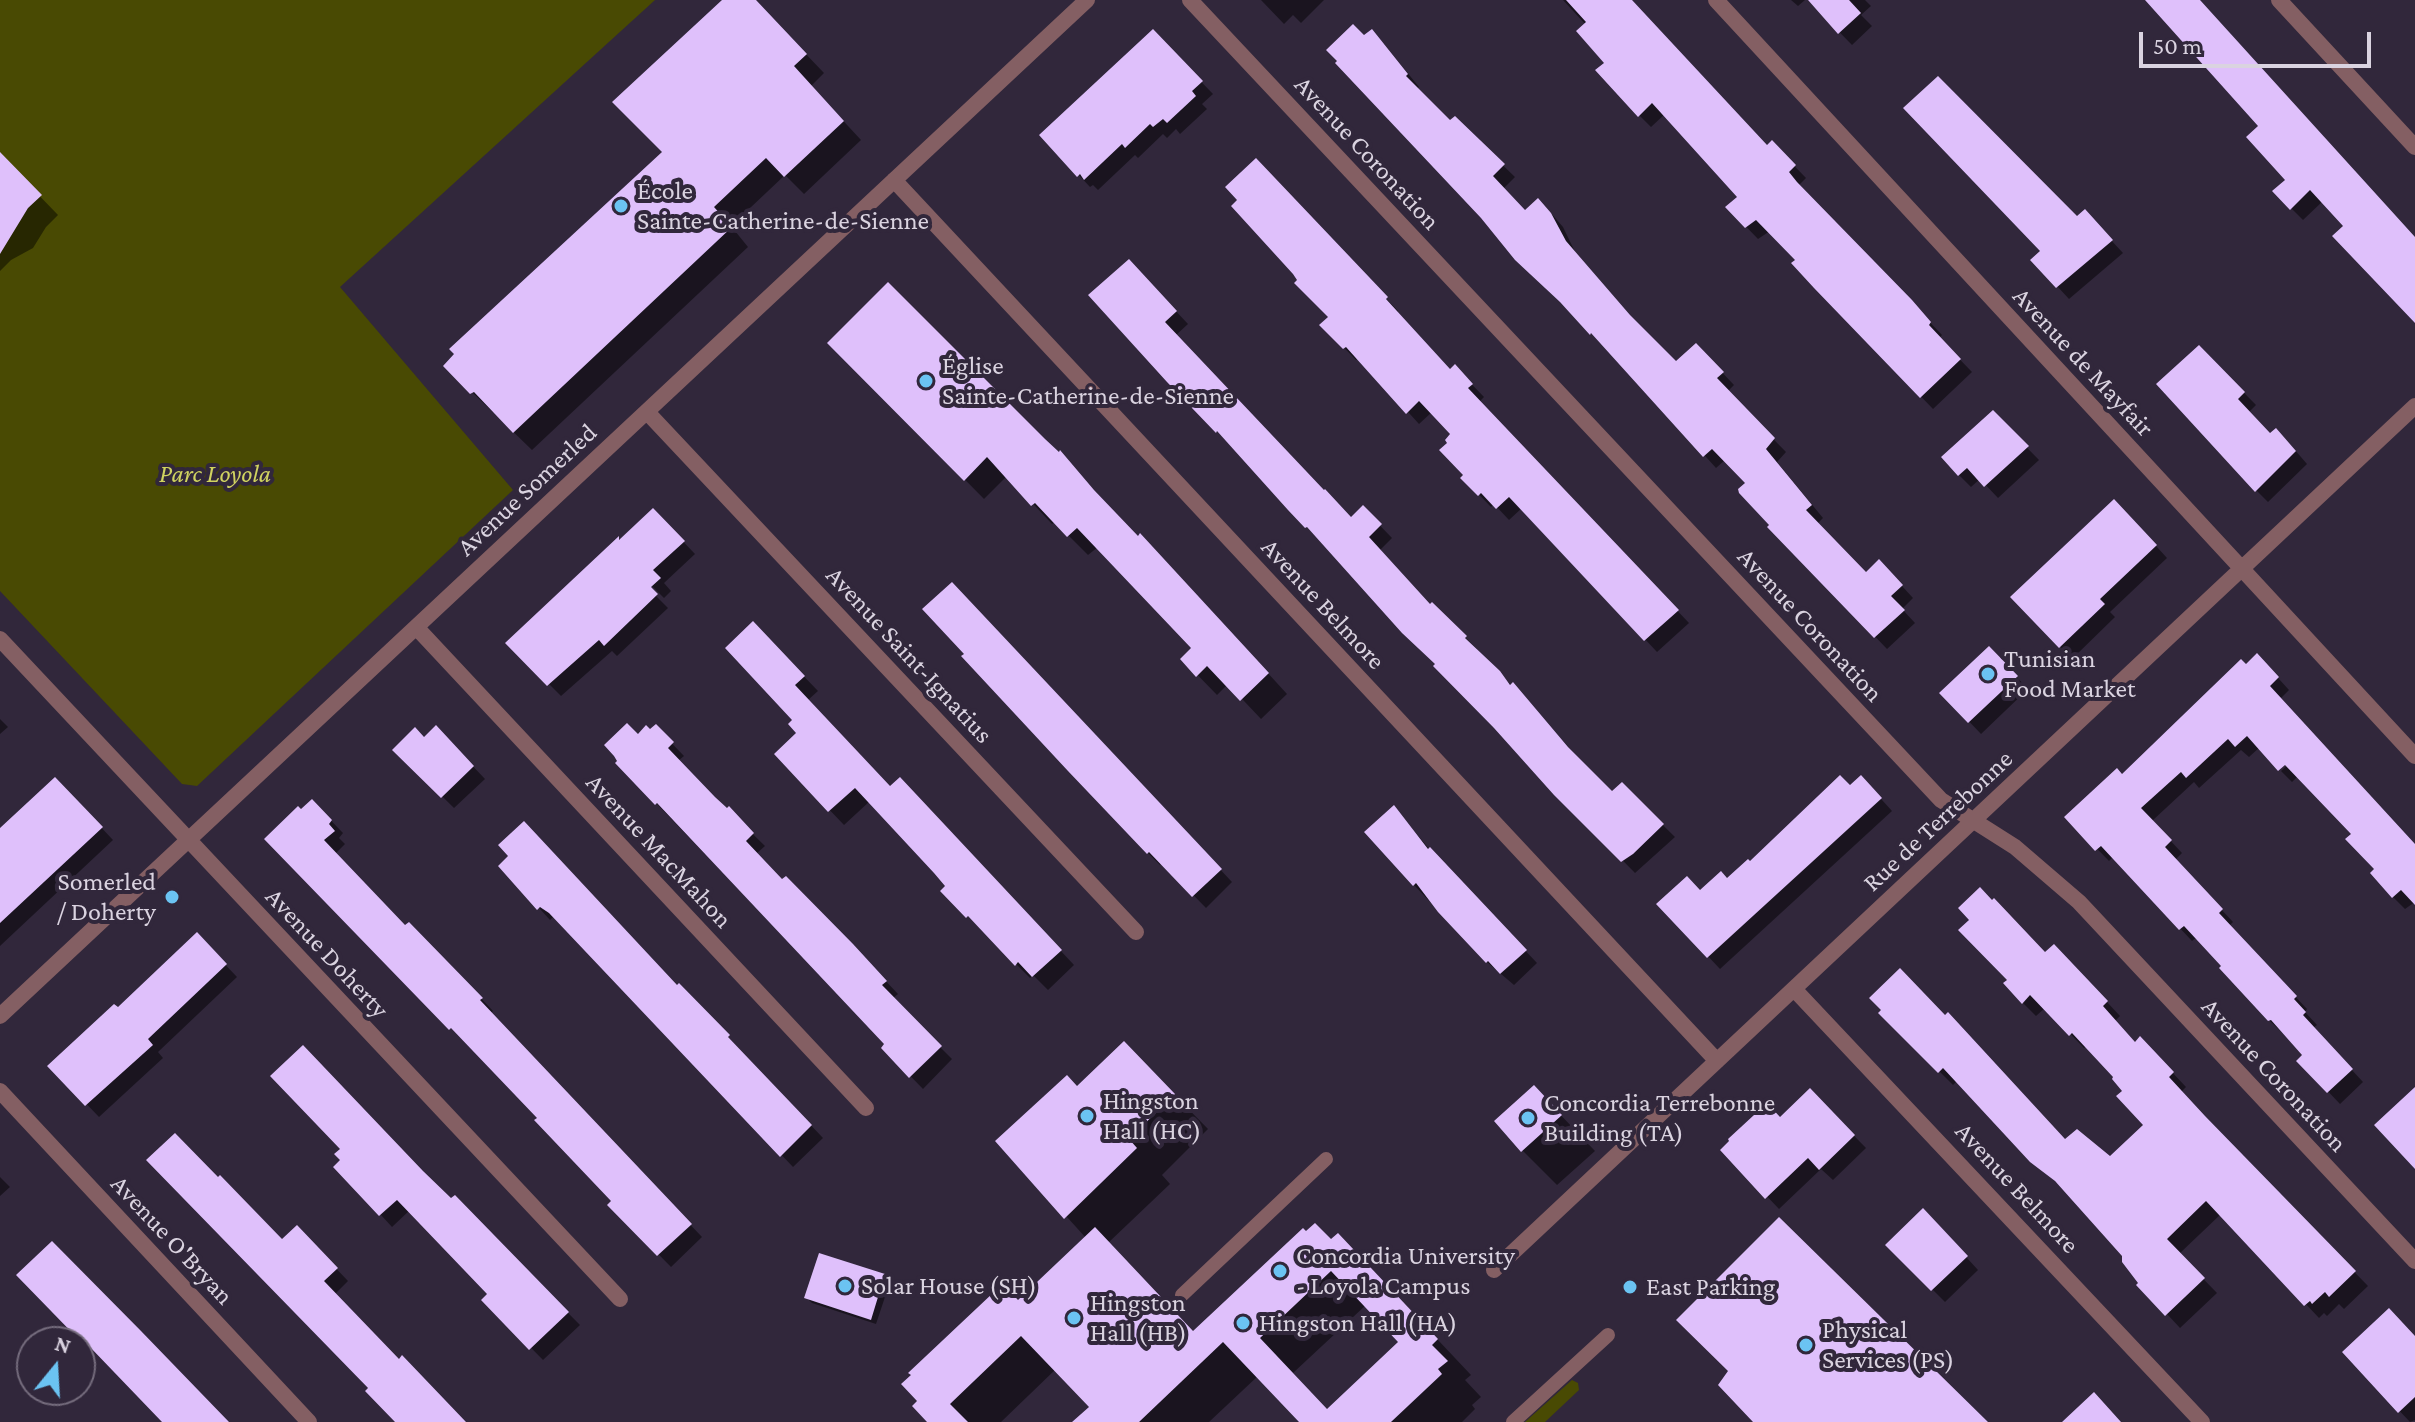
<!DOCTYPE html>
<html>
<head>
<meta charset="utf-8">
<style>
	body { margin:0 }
	#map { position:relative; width:2415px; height:1422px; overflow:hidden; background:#31273b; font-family:"Crimson Pro",serif }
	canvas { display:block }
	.north { position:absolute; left:16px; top:1326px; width:80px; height:80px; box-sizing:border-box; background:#31273b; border:2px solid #756c7d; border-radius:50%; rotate:18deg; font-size:22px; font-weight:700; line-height:32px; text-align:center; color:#dad3e0 }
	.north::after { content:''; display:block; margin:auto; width:28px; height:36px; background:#6bc3f2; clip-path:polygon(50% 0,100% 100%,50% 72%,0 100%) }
	.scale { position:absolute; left:2139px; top:32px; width:232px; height:36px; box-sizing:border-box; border:4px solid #dad3e0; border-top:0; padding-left:10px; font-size:24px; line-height:28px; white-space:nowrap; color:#dad3e0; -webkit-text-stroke:6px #31273b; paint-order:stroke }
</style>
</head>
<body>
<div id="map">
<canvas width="2415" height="1422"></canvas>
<div class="north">N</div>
<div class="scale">50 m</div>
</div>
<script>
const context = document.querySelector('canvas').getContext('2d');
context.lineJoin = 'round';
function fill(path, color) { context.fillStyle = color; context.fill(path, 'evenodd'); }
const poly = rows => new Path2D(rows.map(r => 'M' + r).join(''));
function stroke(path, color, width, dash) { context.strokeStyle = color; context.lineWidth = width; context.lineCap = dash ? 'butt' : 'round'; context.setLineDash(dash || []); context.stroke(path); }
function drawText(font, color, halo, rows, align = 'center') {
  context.font = font + ' "Crimson Pro",serif'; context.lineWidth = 8; context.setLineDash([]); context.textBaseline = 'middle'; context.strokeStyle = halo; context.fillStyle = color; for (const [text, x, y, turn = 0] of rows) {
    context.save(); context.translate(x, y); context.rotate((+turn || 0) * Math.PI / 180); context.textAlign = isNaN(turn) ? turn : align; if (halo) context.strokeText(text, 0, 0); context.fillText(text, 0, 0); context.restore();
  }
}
fill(poly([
	[0,0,655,0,340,287,513,490,197,786,182,784,0,591],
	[1572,1380,1578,1383,1579,1390,1545,1422,1525,1422]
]), '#494a03');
fill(poly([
	[725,0,754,0,758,4,824,73,811,86,861,140,804,194,785,175,731,226,748,247,532,450,445,366,665,152],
	[1261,0,1324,0,1301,23,1293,15,1284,24],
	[1563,0,1630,0,1767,147,1772,143,1806,178,1799,185,1923,315,1942,335,1939,338,1972,372,1933,409,1815,287,1798,260,1770,231,1758,239,1728,208,1740,197,1665,114,1651,127,1639,115,1586,25],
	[1791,0,1805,0,1798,6],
	[1808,0,1865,0,1871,6,1861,15,1872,26,1852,45],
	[2146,0,2195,0,2415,239,2415,320,2346,226,2323,201,2303,220,2274,191,2287,180,2261,126],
	[1153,32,1213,94,1202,104,1207,109,1180,134,1176,129,1167,138,1163,134,1138,158,1135,155,1098,190,1093,185,1090,187,1041,135],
	[1364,38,1384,44,1419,87,1417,89,1450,123,1455,119,1515,177,1503,189,1525,213,1550,212,1563,227,1577,256,1641,329,1676,364,1696,345,1734,385,1727,392,1786,452,1777,462,1823,518,1817,524,1866,574,1891,574,1913,598,1902,609,1915,623,1887,649,1770,527,1748,483,1725,460,1716,468,1604,344,1537,280],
	[0,155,58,215,46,227,33,248,11,260,0,271],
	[1268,173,1398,311,1397,313,1451,371,1455,367,1484,397,1479,402,1689,623,1657,652,1522,508,1509,520,1494,504,1491,507,1463,478,1466,475,1450,443,1453,434,1432,412,1419,424,1359,358,1356,360,1322,325,1331,317,1300,281],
	[2077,219,2096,224,2123,253,2069,299,2033,260],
	[1141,274,1188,324,1175,336,1352,519,1363,508,1392,538,1380,550,1431,607,1432,605,1477,649,1476,651,1512,686,1612,794,1622,785,1675,837,1635,873,1516,752,1517,750,1217,431],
	[830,343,1044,441,1060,453,1138,538,1160,555,1287,694,1261,719,1228,684,1217,695,1182,659,1194,648,1098,547,1088,555,1055,522,1052,524,1007,476,984,499],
	[2199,347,2256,405,2249,412,2270,436,2288,442,2307,464,2268,502,2256,490],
	[1993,413,2039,460,1998,498,1980,479,1971,487,1959,475],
	[653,510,695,554,664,583,671,591,664,598,652,586,649,589,668,608,617,656,612,651,561,696,508,643,619,539,621,540],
	[2126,513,2167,558,2110,612,2115,617,2072,659,2013,597],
	[964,597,1232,882,1206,908,1162,863,1160,865,1148,853,1003,699],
	[767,638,818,691,808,700,890,788,913,793,1074,965,1048,990,1033,975,1030,978,943,891,948,887,870,801,844,825,776,754,799,733],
	[1989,648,2028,689,1981,734,1942,693],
	[2246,666,2269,668,2289,690,2280,699,2415,846,2415,902,2405,909,2393,897,2353,835,2298,776,2292,782,2281,771,2293,760,2260,747,2249,757,2241,750,2199,788,2194,782,2152,821,2182,853,2175,860,2233,922,2229,926,2307,1009,2305,1012,2317,1025,2313,1028,2363,1082,2340,1104,2299,1061,2305,1055,2269,1020,2197,937,2192,941,2113,857,2109,861,2066,817,2122,776],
	[0,719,8,727,0,734],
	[656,727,684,756,678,761,765,846,756,854,865,959,898,994,892,999,952,1059,923,1089,883,1048,887,1045,618,763,638,736,650,732],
	[424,739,448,740,485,779,454,808,395,750],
	[1850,788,1873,790,1892,811,1720,969,1659,904,1701,892,1727,881],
	[67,791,113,840,0,946,0,831],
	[312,801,343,833,339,838,345,844,335,854,406,928,458,974,493,1011,490,1014,702,1237,671,1267,610,1205,614,1201,540,1118,266,839],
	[1405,820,1430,850,1537,963,1514,985,1487,962,1414,885],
	[501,866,677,987,679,986,823,1138,793,1167,560,923,553,917,550,920],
	[197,935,237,977,158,1052,163,1058,99,1117,50,1066,118,1010],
	[2046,955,2068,960,2120,1016,2115,1021,2135,1044,2154,1053,2186,1087,2181,1092,2218,1132,2368,1286,2344,1309,2339,1304,2327,1316,2324,1313,2319,1318,2221,1214,2179,1254,2217,1293,2180,1328,2167,1314,2125,1255,2066,1191,2031,1160,1957,1081,1953,1085,1881,1013,2066,1142,2110,1159,2146,1126,2116,1077,2087,1046,2084,1048,2045,1008,2036,1016,2023,1003],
	[1158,1078,1208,1129,1162,1175,1170,1184,1108,1243,1194,1333,1331,1242,1372,1270,1471,1375,1465,1380,1481,1397,1472,1405,1475,1409,1462,1422,1302,1422,1258,1376,1209,1422,1075,1422,1091,1407,1056,1369,1001,1422,930,1422,1018,1302,1086,1238,998,1141,1077,1088],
	[1366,1305,1401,1342,1328,1411,1293,1373],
	[1534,1087,1595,1151,1557,1185,1522,1150],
	[1810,1091,1866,1148,1833,1180,1821,1169,1779,1209,1723,1150,1780,1120],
	[343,1149,451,1201,454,1198,580,1325,543,1360,484,1300,490,1294,410,1210,392,1227,381,1215,336,1167,343,1160],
	[0,1177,10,1187,0,1196],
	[1935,1223,1978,1270,1945,1302,1888,1245],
	[309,1240,348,1281,335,1294,399,1361,464,1422,399,1422,331,1348,283,1242],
	[884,1276,890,1282,876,1324,812,1303,807,1298],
	[2415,1338,2415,1420,2410,1422,2344,1352]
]), '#0007');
fill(poly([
	[722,0,756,0,807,54,794,66,844,121,784,177,766,158,714,207,732,227,513,433,474,392,470,394,443,366,454,354,449,349,662,152,612,102],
	[1566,0,1632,0,1767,145,1772,140,1796,165,1789,172,1797,182,1912,300,1931,322,1929,325,1961,359,1920,398,1814,288,1791,263,1795,260,1756,220,1745,228,1725,207,1737,197,1652,103,1638,117,1595,70,1604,63,1576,31,1586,22],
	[1808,0,1849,0,1861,13,1838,34],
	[2145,0,2200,0,2415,237,2415,323,2332,236,2343,226,2310,190,2290,210,2272,191,2285,180,2246,137,2258,126],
	[1353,24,1364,35,1372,29,1408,74,1406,76,1450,120,1455,116,1505,164,1493,176,1525,210,1538,198,1551,213,1566,241,1630,315,1676,361,1696,343,1724,372,1717,378,1775,438,1766,449,1812,505,1806,510,1866,572,1879,559,1903,585,1891,596,1905,610,1874,638,1767,527,1769,525,1739,493,1738,489,1745,483,1712,449,1703,457,1591,333,1590,335,1560,302,1515,260,1481,218,1335,63,1337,61,1326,50],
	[1153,29,1203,81,1192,91,1196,96,1167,123,1163,119,1153,127,1150,124,1125,148,1122,144,1084,180,1080,174,1077,177,1039,135],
	[1938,76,2077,216,2085,209,2113,240,2056,288,2030,260,2040,251,1903,108],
	[0,152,42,195,28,208,0,254],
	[1256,158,1388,297,1386,299,1450,369,1455,364,1473,384,1468,388,1679,610,1644,641,1509,497,1496,509,1481,493,1478,496,1460,478,1463,475,1439,450,1447,443,1445,440,1450,434,1419,401,1406,414,1346,347,1343,349,1319,325,1328,317,1294,283,1297,280,1293,274,1231,206,1237,200,1225,187],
	[1129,259,1177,311,1165,322,1324,490,1325,489,1351,517,1363,505,1382,524,1369,537,1430,604,1432,602,1467,636,1465,638,1500,671,1510,685,1513,682,1568,747,1612,791,1622,782,1664,824,1633,854,1621,862,1554,795,1494,728,1433,666,1435,664,1402,633,1307,527,1305,528,1288,510,1217,431,1216,433,1167,382,1088,295],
	[888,282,1045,439,1059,452,1060,450,1094,490,1138,536,1140,533,1269,673,1240,701,1207,666,1196,677,1180,659,1191,648,1077,528,1067,537,1035,503,1031,506,987,457,964,481,827,343],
	[2199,345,2245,392,2238,399,2270,433,2276,428,2296,451,2255,492,2156,384],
	[1993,410,2029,446,1984,487,1967,468,1958,476,1941,457],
	[2114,499,2157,545,2100,599,2105,604,2059,648,2010,597],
	[653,508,685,541,653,570,661,578,651,587,658,594,604,646,599,640,547,686,505,643,619,536,619,540],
	[952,582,1222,869,1192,897,1149,852,1147,854,1068,771,961,656,964,654,922,609],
	[753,621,805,676,795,685,890,786,900,777,1062,950,1032,977,1018,962,1015,966,968,916,966,918,940,891,945,886,934,873,855,788,828,812,774,754,796,733,788,724,792,720,725,648],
	[1989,646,2018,676,1968,723,1939,693],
	[2257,653,2279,677,2270,686,2415,844,2415,905,2401,890,2392,898,2370,873,2374,869,2345,839,2351,834,2285,765,2278,771,2247,736,2235,747,2228,739,2186,778,2181,772,2141,808,2172,840,2165,847,2223,909,2219,913,2297,996,2294,999,2306,1012,2303,1015,2353,1069,2327,1093,2296,1061,2302,1055,2271,1020,2268,1021,2219,968,2221,966,2184,926,2179,930,2101,846,2095,851,2064,817,2117,768,2122,774,2241,659,2246,664],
	[627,723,638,734,646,725,650,729,656,724,674,742,668,748,715,797,727,808,729,806,754,833,746,841,782,879,786,876,853,944,887,981,882,985,942,1046,909,1078,881,1048,884,1044,657,803,655,805,615,763,617,761,614,756,604,745],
	[436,725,474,766,441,798,392,750,415,727,424,737],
	[1840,775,1850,785,1861,775,1882,798,1707,958,1656,904,1687,876,1700,890,1721,871,1727,878,1748,859,1750,861],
	[55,777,103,827,0,923,0,828],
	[312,799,332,820,329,824,335,831,324,840,405,925,409,922,483,998,480,1000,692,1224,657,1256,607,1205,611,1201,534,1120,537,1118,451,1028,449,1030,264,839,298,806,301,809],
	[1394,805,1428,849,1430,847,1527,950,1500,974,1488,961,1486,963,1438,912,1416,883,1413,886,1364,832],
	[524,821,677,985,679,983,730,1035,728,1037,812,1125,780,1157,549,913,540,907,537,910,498,866,508,856,498,845],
	[1980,887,1992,900,1994,898,2045,952,2054,944,2108,1001,2103,1006,2135,1042,2140,1036,2174,1072,2169,1077,2205,1116,2356,1271,2329,1297,2325,1292,2312,1304,2310,1301,2304,1306,2206,1201,2167,1239,2205,1278,2165,1316,2136,1285,2138,1283,2122,1262,2122,1256,2055,1181,2030,1162,1943,1068,1938,1073,1878,1013,1881,1010,1869,998,1900,968,1945,1015,1948,1012,2065,1139,2077,1129,2110,1156,2143,1125,2116,1096,2122,1091,2112,1079,2113,1077,2072,1033,2069,1036,2030,995,2022,1004,2003,983,2007,980,1958,930,1969,920,1958,908],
	[197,932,227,964,148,1039,153,1045,85,1106,47,1066,114,1004,118,1007],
	[1124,1041,1175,1094,1129,1139,1137,1148,1064,1219,995,1141,1067,1075,1077,1086],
	[303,1045,423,1171,451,1198,455,1195,569,1312,529,1350,481,1300,487,1294,397,1200,379,1216,333,1167,340,1160,334,1154,340,1149,270,1076],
	[1534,1085,1562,1115,1521,1152,1494,1121],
	[2415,1087,2415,1169,2374,1125],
	[1810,1088,1855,1135,1819,1170,1808,1158,1765,1199,1720,1150,1729,1141,1728,1139,1767,1103,1780,1117],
	[175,1133,218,1177,220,1175,282,1239,297,1225,338,1268,324,1281,399,1359,402,1355,466,1422,395,1422,365,1391,368,1388,146,1160],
	[1923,1208,1968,1256,1931,1291,1885,1245],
	[1779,1217,1988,1422,1753,1422,1718,1385,1728,1371,1676,1320],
	[1315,1223,1331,1239,1338,1233,1438,1339,1432,1345,1448,1361,1438,1369,1442,1374,1391,1422,1299,1422,1223,1342,1139,1422,1072,1422,1089,1407,1021,1336,950,1404,968,1422,927,1422,912,1406,917,1401,901,1384,911,1375,908,1373,994,1292,997,1295,1006,1287,1018,1300,1095,1227,1193,1331,1303,1228,1306,1231],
	[1331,1271,1398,1342,1327,1409,1260,1338],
	[52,1241,141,1331,229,1422,162,1422,89,1346,87,1348,16,1275],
	[819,1253,885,1274,871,1320,804,1298],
	[2389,1308,2415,1336,2415,1397,2398,1413,2342,1352],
	[2094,1392,2121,1422,2062,1422]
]), '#dfc0fb');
stroke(poly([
	[1182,1295,1326,1159],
	[1513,1422,1608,1335]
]), '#845f63', 14);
stroke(poly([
	[1190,0,1941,800,2015,847,2079,902,2415,1261],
	[1716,0,2415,756],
	[2279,0,2415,147],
	[894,180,1717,1061],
	[647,412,1136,932],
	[416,627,866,1108],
	[0,639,620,1299],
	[1794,989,2202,1422],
	[0,1016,1087,0],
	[0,1091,309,1422],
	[1494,1270,2415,406]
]), '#845f63', 16);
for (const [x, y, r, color] of [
	[621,206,8,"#6bc3f2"],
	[926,381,8,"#6bc3f2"],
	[1988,674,8,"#6bc3f2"],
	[172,897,8,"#6bc3f2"],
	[1087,1116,8,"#6bc3f2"],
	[1528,1118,8,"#6bc3f2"],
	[1280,1271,8,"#6bc3f2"],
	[845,1286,8,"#6bc3f2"],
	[1630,1287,8,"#6bc3f2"],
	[1074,1318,8,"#6bc3f2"],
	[1243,1323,8,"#6bc3f2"],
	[1806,1345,8,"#6bc3f2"]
]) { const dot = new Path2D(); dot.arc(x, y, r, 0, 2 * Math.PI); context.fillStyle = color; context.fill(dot); stroke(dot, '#31273b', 3); }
drawText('26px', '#dad3e0', '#31273b', [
	["Avenue Coronation",1367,153,47],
	["Avenue de Mayfair",2083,362,47],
	["Avenue Somerled",527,490,-43],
	["Avenue Belmore",1323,604,47],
	["Avenue Coronation",1810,625,47],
	["Avenue Saint-Ignatius",909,655,47],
	["Rue de Terrebonne",1938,821,-43],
	["Avenue MacMahon",659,851,47],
	["Avenue Doherty",327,953,47],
	["Avenue Coronation",2274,1075,47],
	["Avenue Belmore",2017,1188,47],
	["Avenue O'Bryan",172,1240,47]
]);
drawText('26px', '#dad3e0', '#31273b', [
	["École",637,191],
	["Sainte-Catherine-de-Sienne",637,221],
	["Église",942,366],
	["Sainte-Catherine-de-Sienne",942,396],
	["Tunisian",2004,659],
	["Food Market",2004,689],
	["Somerled",156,882,"right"],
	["/ Doherty",156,912,"right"],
	["Hingston",1103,1101],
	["Hall (HC)",1103,1131],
	["Concordia Terrebonne",1544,1103],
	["Building (TA)",1544,1133],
	["Concordia University",1296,1256],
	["- Loyola Campus",1296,1286],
	["Solar House (SH)",861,1286],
	["East Parking",1646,1287],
	["Hingston",1090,1303],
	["Hall (HB)",1090,1333],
	["Hingston Hall (HA)",1259,1323],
	["Physical",1822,1330],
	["Services (PS)",1822,1360]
], 'left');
drawText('italic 26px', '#d0d360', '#31273b', [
	["Parc Loyola",215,474]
]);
</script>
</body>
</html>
